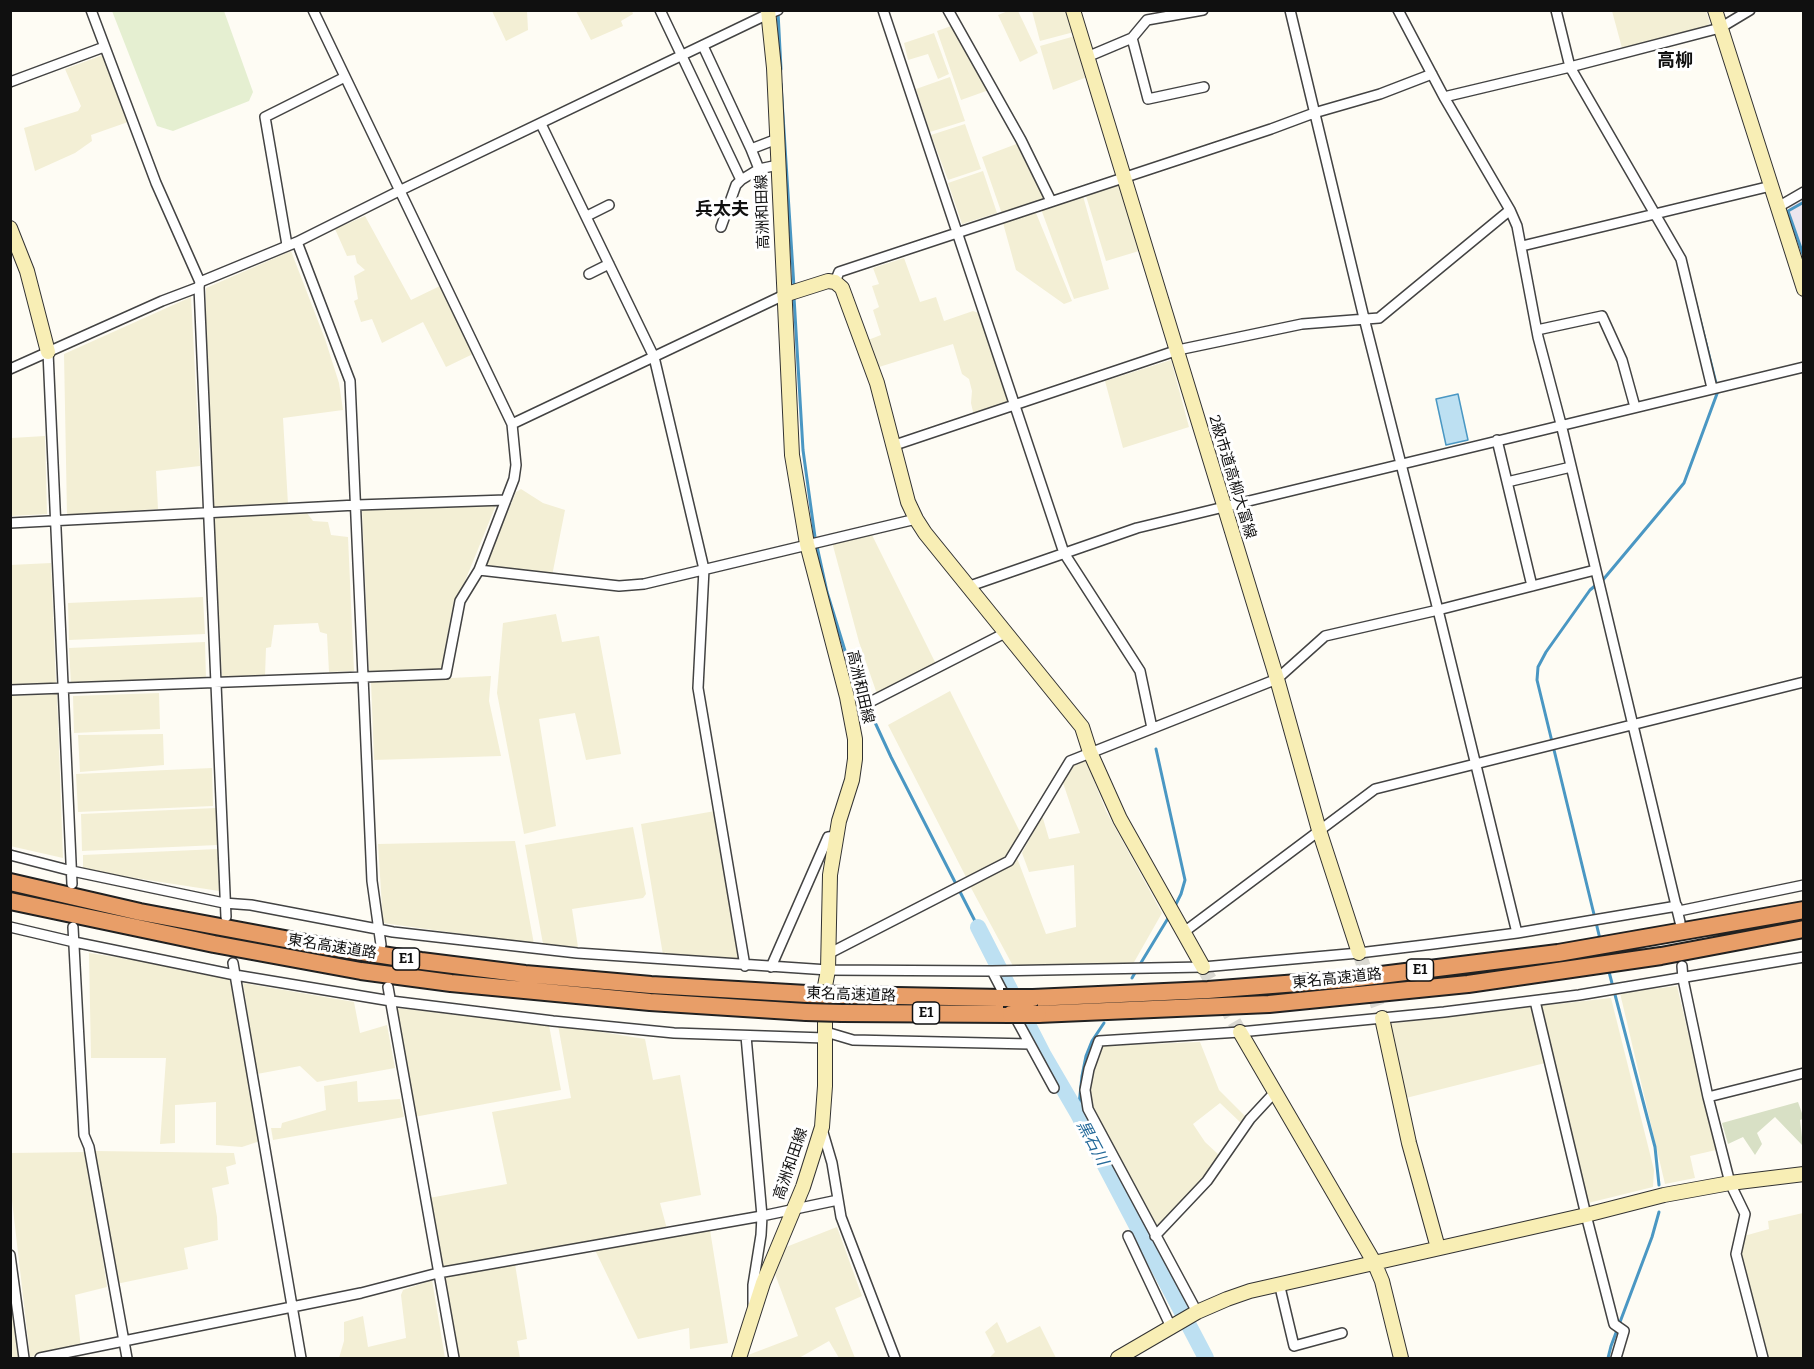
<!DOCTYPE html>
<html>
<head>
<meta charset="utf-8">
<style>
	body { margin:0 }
	#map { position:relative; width:1814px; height:1369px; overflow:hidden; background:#fefcf4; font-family:Bitter,serif }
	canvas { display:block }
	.frame { position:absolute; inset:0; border:12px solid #101010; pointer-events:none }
</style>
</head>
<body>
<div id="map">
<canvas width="1814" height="1369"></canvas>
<div class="frame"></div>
</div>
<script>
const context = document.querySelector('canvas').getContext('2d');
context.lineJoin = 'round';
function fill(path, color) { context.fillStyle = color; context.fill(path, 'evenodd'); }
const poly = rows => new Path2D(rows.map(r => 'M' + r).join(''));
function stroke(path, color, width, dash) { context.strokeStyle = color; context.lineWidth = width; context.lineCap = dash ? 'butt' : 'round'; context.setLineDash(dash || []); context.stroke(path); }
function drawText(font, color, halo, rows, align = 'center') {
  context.font = font + ' Bitter,"Noto Sans JP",serif'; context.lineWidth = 6; context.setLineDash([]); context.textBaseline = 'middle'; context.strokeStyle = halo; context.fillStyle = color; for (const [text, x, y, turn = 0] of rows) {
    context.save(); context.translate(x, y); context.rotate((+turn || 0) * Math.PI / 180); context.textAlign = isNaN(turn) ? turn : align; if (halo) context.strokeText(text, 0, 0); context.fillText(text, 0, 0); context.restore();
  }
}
fill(poly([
	[1803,192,1803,254,1787,202]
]), '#ece6ee');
fill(poly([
	[492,11,527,11,528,30,506,41],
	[576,11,632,11,633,14,621,21,623,26,591,40],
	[1008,11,1018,11,1038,53,1020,62,998,15],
	[1032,11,1067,11,1074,32,1040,41],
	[1612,11,1706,11,1710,23,1705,28,1622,48],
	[954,25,989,90,961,100,937,31],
	[934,33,949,74,938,79,928,54,908,60,904,43],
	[1075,36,1087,77,1053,90,1040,46],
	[103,55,129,120,128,122,91,135,92,141,75,153,35,171,24,128,78,111,81,106,65,69],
	[950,77,965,121,930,132,916,89],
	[965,124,981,169,948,180,931,135],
	[1019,143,1047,199,1002,214,982,157],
	[983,171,997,213,962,224,948,183],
	[1120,184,1139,251,1106,261,1086,196],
	[1083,196,1109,289,1074,299,1041,209],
	[1036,213,1072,301,1064,304,1016,270,1003,223],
	[365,216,411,300,442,285,475,353,446,367,423,322,382,343,372,319,361,322,354,301,358,299,354,276,365,270,357,263,355,255,347,256,335,229],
	[291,251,325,339,339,383,343,410,283,418,288,504,212,507,206,343,206,288],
	[904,258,920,302,936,297,944,321,973,311,981,314,1010,405,974,416,971,403,972,391,969,379,962,374,953,344,879,367,868,340,881,335,873,310,879,307,872,286,879,284,873,268],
	[191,297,200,466,156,471,158,509,67,515,64,354],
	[1171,360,1189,427,1123,448,1105,381],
	[45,436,47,514,11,516,11,438],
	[521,489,543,503,565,510,552,576,487,567,486,564,516,492],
	[496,505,463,586,454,600,441,669,369,672,362,510],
	[307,513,313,521,328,522,331,535,348,537,354,671,329,672,327,634,320,632,318,623,274,625,271,647,266,648,265,676,222,679,214,516],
	[871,533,936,664,877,694,859,642,832,542],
	[51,563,56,684,11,686,10,565],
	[203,597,205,634,69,640,68,603],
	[556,614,562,642,599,636,621,754,586,760,575,713,539,719,556,826,524,834,497,693,503,623],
	[205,642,206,679,71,685,69,648],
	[491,676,489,701,501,756,374,760,371,682],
	[950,691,1021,834,1005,859,966,877,888,725],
	[159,693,160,729,74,733,73,696],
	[57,694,63,858,10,846,11,696],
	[163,734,164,765,80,772,78,735],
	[1085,758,1106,811,1162,913,1133,964,1013,966,970,886,1012,864,1017,858,1046,934,1076,927,1074,865,1029,872,1022,853,1042,815,1049,839,1080,833,1062,780,1071,765],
	[212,768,213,806,78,812,76,774],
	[216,808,218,845,82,851,81,814],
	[715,811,741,961,663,955,641,824],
	[633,827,646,894,643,898,572,909,578,947,543,944,525,845],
	[515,841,534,944,383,923,378,844],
	[218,849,219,891,83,870,83,855],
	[89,953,235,975,260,1141,242,1147,216,1145,216,1102,175,1105,175,1143,160,1144,166,1058,91,1058],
	[243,983,354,1002,360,1033,387,1025,395,1068,317,1082,300,1066,257,1074],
	[1677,986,1716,1150,1690,1156,1695,1178,1665,1184,1620,993],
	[1611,998,1654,1170,1653,1187,1588,1203,1539,1006],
	[1532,1007,1545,1063,1406,1098,1388,1024],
	[397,1008,549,1025,561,1090,414,1117],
	[558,1025,645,1039,653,1080,680,1075,701,1195,660,1203,667,1229,444,1269,429,1198,507,1184,492,1112,571,1098],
	[1200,1042,1219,1090,1246,1117,1241,1123,1220,1103,1193,1124,1205,1142,1219,1155,1205,1178,1155,1230,1091,1107,1090,1087,1093,1065,1101,1046],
	[357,1081,358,1102,400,1099,404,1117,273,1140,271,1128,281,1128,282,1123,326,1110,324,1086],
	[95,1151,234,1153,236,1164,226,1167,229,1184,212,1188,217,1217,218,1240,184,1248,188,1269,121,1283,118,1282],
	[87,1152,107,1287,75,1295,81,1348,30,1357,11,1192,10,1153],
	[1803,1213,1803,1358,1766,1358,1740,1256,1744,1236,1769,1229,1768,1221],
	[837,1227,862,1296,835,1308,855,1358,839,1358,829,1341,799,1358,748,1358,748,1355,798,1336,775,1274,786,1247],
	[710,1230,728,1343,690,1349,689,1328,638,1339,594,1248],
	[515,1264,527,1339,517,1341,520,1358,457,1358,443,1276],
	[432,1280,445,1358,339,1358,344,1341,344,1322,363,1316,368,1347,406,1338,401,1295,403,1290],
	[10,1296,11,1296,19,1358,11,1358],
	[997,1322,1007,1343,1040,1326,1056,1358,989,1358,995,1352,985,1332]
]), '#f3efd5');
fill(poly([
	[1798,1102,1803,1116,1803,1119,1800,1120,1803,1146,1775,1117,1757,1133,1762,1144,1755,1155,1743,1137,1728,1144,1722,1123]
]), '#d8e0c5');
fill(poly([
	[112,11,224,11,253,92,249,101,173,131,157,126]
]), '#e5efd1');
const water = poly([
	[1458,394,1468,440,1446,445,1436,399,1458,394]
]);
fill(water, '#bde0f2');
stroke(water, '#4a97c3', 1.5);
stroke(poly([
	[778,12,781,69],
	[781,84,794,287],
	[1804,202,1788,211,1804,257],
	[794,297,803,450,815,537,827,592,850,667,860,690,891,757,978,927],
	[1602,581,1684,483,1718,391,1684,256],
	[1596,585,1590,590,1546,652,1538,667,1537,680,1600,939],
	[1156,749,1185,880,1181,894,1175,906],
	[1139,966,1170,915],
	[1608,968,1655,1147,1659,1185],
	[1132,978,1136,971],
	[1078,1114,1082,1076,1086,1056,1092,1041,1104,1023],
	[1608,1358,1611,1346,1652,1237,1659,1212]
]), '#4a97c3', 3);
stroke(poly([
	[978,927,1043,1054,1078,1114,1206,1358]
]), '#bde0f2', 16);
stroke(poly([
	[1359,953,1382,1018],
	[1203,967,1240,1032]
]), '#dad9d2', 14, [14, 7]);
const street = poly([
	[91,10,156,183,200,282],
	[660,10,741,180,759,169],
	[883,10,1064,553,1140,671,1152,728],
	[948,10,1021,140,1051,201],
	[1290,10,1364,318,1438,610,1517,933],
	[1398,10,1444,97,1510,210,1517,226,1538,337,1561,424,1680,922],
	[1556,10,1570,67,1681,259,1712,388],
	[1132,38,1148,99,1204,87],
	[703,46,751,149],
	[1087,57,1132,38,1147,20,1203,10],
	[10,82,104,47],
	[1444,97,1570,67,1720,28,1750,10],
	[541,124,654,357,704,569,698,688,745,966],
	[777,139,751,149,759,169,778,165],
	[1778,207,1804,192],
	[587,216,609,205],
	[721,227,736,185,741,180],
	[297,242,350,381,372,881,381,945],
	[287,245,265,117,345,77],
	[1522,246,1771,186],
	[589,274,609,264],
	[835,282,839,272,1271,129,1314,113,1380,94,1432,74],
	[199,287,226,917],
	[1537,330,1602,316,1622,360,1635,407],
	[48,352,72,884],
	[10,369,162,301,199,287,200,282,297,242,401,190,768,14,778,10],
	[512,424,784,295],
	[1497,440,1532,586],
	[892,446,1178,350,1302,324,1379,318,1510,210],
	[1507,482,1571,467],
	[10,523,357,505,506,500],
	[479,570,619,586,644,584,916,519],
	[970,586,1137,528,1804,367],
	[10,690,446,674,460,601,479,570,514,479,516,465,512,424,313,10],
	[872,701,1007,632],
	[10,855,72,871,224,903,251,905,393,932,577,953,828,970,992,971,1203,967,1359,953,1433,944,1517,933,1677,906],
	[1679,911,1804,885],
	[10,927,74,942,235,975,391,1001,553,1021,674,1033,825,1038],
	[73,927,84,1135,89,1147,127,1358],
	[1184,932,1375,789,1804,682],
	[828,954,1009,861,1070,761,1277,679,1325,636,1438,610,1595,570],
	[233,963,301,1358],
	[1682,966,1683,979,1708,1097,1730,1183,1745,1214,1736,1254,1763,1358],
	[771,967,828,837,836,836],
	[992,971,1006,998],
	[388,987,454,1358],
	[1535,1001,1586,1215,1614,1324,1624,1331,1616,1358],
	[1013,1013,1054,1088],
	[826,1032,853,1040,1030,1044],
	[746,1036,762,1216,761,1235,753,1285,753,1305],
	[1708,1097,1804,1073],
	[822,1129,832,1163,841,1217,895,1358],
	[1128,1236,1171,1327],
	[1155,1236,1207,1181,1250,1119,1275,1092],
	[10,1255,24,1358],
	[1279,1283,1294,1346,1342,1333],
	[1197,1312,1088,1109,1085,1090,1089,1069,1099,1041,1240,1032,1444,1012,1579,995,1804,957],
	[40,1358,361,1293,438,1273,762,1216,838,1200]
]);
const secondary = poly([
	[1073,10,1277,679,1319,830,1359,953],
	[1715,10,1804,289],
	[10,228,27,271,48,352],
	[784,295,828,281,835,282,842,288,877,383,908,502,916,519,925,533,1082,727,1090,752,1120,819,1203,967],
	[1382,1018,1409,1143,1438,1248],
	[1240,1032,1374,1262,1382,1281,1401,1358],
	[739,1358,763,1283,803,1187,822,1127,825,1086,825,986,828,970,830,875,839,821,852,780,855,759,855,739,847,697,807,544,792,455,774,68,768,10],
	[1118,1358,1197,1312,1227,1299,1250,1291,1586,1215,1664,1195,1730,1183,1804,1174]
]);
const highway = poly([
	[10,882,140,912,317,945,421,961,525,974,651,985,807,994],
	[10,901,214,944,361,971,451,983,650,1002,806,1012],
	[844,995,1003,998],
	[1033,998,1208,990,1349,979,1558,953,1804,910],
	[842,1013,1011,1014],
	[1038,1014,1269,1004,1468,984,1661,956,1804,929]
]);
stroke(street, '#434343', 12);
stroke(secondary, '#323232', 16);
stroke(highway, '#212121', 20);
stroke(street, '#fff', 9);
stroke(secondary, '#f8eeb5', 14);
stroke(highway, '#e89e68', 16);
const highwayBridge = poly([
	[807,994,844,995],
	[1003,998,1033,998],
	[806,1012,842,1013],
	[1011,1014,1038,1014]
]);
stroke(highwayBridge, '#212121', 20, []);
stroke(highwayBridge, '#e89e68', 16);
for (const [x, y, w] of [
	[406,959,27],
	[1420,970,27],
	[926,1013,27]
]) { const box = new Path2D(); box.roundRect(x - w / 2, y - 11, w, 22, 4.5); context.fillStyle = '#fff'; context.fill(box); stroke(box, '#101010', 1.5); }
drawText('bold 14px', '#101010', null, [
	["E1",406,959],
	["E1",1420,970],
	["E1",926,1013]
]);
drawText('15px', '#101010', '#fff', [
	["高洲和田線",763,212,-92],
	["2級市道高柳大富線",1232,477,73],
	["高洲和田線",860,687,77],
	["東名高速道路",332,947,9],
	["東名高速道路",1337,979,-6],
	["東名高速道路",851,995,2],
	["高洲和田線",791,1164,-71]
]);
drawText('italic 16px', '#236999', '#fff', [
	["黒石川",1092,1143,62]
]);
drawText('bold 18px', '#101010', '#fff', [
	["高柳",1675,61],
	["兵太夫",722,210]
]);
</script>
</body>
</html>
